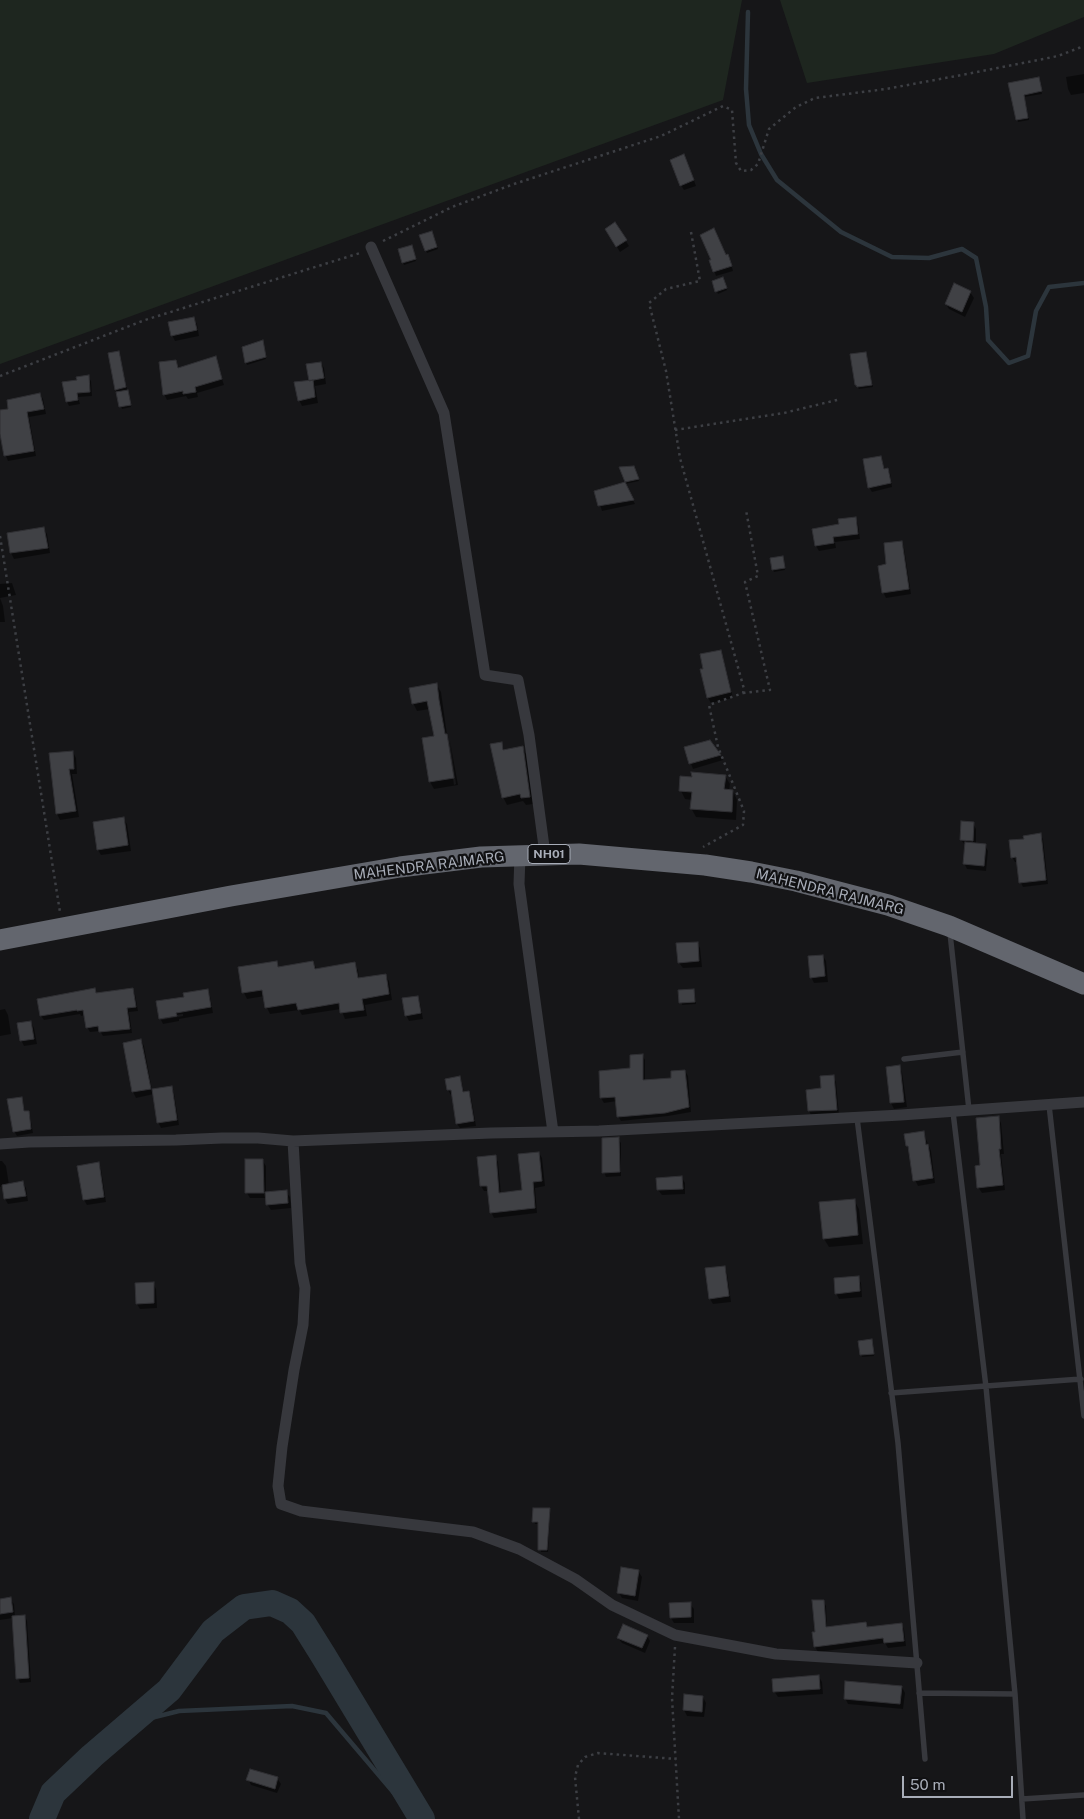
<!DOCTYPE html>
<html>
<head>
<meta charset="utf-8">
<style>
	body { margin:0 }
	#map { position:relative; width:1084px; height:1819px; overflow:hidden; background:#161618; font-family:"Public Sans",sans-serif }
	canvas { display:block }
	.scale { position:absolute; left:902px; top:1776px; width:111px; height:22px; box-sizing:border-box; border:2px solid #a8adb8; border-top:0; padding-left:6px; font-size:15px; line-height:18px; white-space:nowrap; color:#a8adb8; -webkit-text-stroke:4px #111113; paint-order:stroke }
</style>
</head>
<body>
<div id="map">
<canvas width="1084" height="1819"></canvas>
<div class="scale">50 m</div>
</div>
<script>
const context = document.querySelector('canvas').getContext('2d');
context.lineJoin = 'round';
function fill(path, color) { context.fillStyle = color; context.fill(path, 'evenodd'); }
const poly = rows => new Path2D(rows.map(r => 'M' + r).join(''));
function stroke(path, color, width, dash) { context.strokeStyle = color; context.lineWidth = width; context.lineCap = dash ? 'butt' : 'round'; context.setLineDash(dash || []); context.stroke(path); }
function drawText(font, color, halo, rows, align = 'center') {
  context.font = font + ' "Public Sans",sans-serif'; context.lineWidth = 4.5; context.setLineDash([]); context.textBaseline = 'middle'; context.strokeStyle = halo; context.fillStyle = color; for (const [text, x, y, turn = 0] of rows) {
    context.save(); context.translate(x, y); context.rotate((+turn || 0) * Math.PI / 180); context.textAlign = isNaN(turn) ? turn : align; if (halo) context.strokeText(text, 0, 0); context.fillText(text, 0, 0); context.restore();
  }
}
fill(poly([
	[0,0,742,0,723,100,0,364],
	[780,0,1084,0,1084,17,994,54,807,83]
]), '#1e261f');
fill(poly([
	[1084,74,1084,93,1071,95,1068,89,1066,77],
	[1039,79,1042,94,1024,97,1029,120,1018,122,1010,84],
	[687,161,696,186,684,190,681,185],
	[615,224,629,246,620,252,606,229],
	[432,235,438,249,427,253,426,250],
	[412,249,416,261,404,265,403,262],
	[726,256,730,260,733,271,716,276,711,261],
	[724,281,727,290,718,294,713,282],
	[970,292,974,298,965,317,949,309,946,304],
	[193,319,197,324,199,336,175,341,172,335],
	[263,344,266,359,247,365,246,362],
	[119,353,131,407,122,409,116,389],
	[866,353,873,387,859,389,856,385],
	[215,358,224,385,197,393,198,397,188,399,186,396,167,400,164,394,176,361,179,368],
	[321,363,324,368,326,384,315,386,318,403,302,406,299,400],
	[88,377,91,381,92,396,78,397,80,404,69,406,67,402,78,381],
	[40,394,43,399,46,414,29,417,36,456,8,461,6,456,0,433,0,411,10,410],
	[881,457,885,470,887,469,890,473,892,487,872,492,869,487],
	[621,468,635,470,639,481,625,484,635,504,602,511,596,492,627,483],
	[855,518,858,524,860,539,835,542,836,548,819,551,816,546,840,525],
	[44,529,47,534,50,553,14,559,11,553,9,534],
	[901,542,904,548,911,594,886,598,883,592,888,565],
	[783,559,785,570,774,572,773,570],
	[12,583,16,595,0,598,3,606,5,622,0,622,0,584],
	[720,652,723,657,733,698,711,703,708,698,701,670,704,670],
	[436,684,441,692,454,785,456,784,450,741,458,785,434,789,430,782,435,737,430,709,417,711,413,703],
	[709,741,723,760,693,769,685,748],
	[501,743,505,751,522,747,526,754,533,804,526,805,523,801,507,805,503,797],
	[73,752,76,758,77,774,72,774,79,817,60,820,57,814,50,754],
	[725,776,730,784,729,791,733,791,737,800,736,820,696,817,691,808,692,800,685,799,681,791,694,778],
	[123,818,127,824,131,851,101,855,98,850,94,823],
	[973,823,976,829,976,845,985,846,988,851,986,871,967,869,964,863,966,846,961,840],
	[1040,835,1043,839,1048,884,1023,887,1021,883,1018,862,1015,862,1012,857,1025,840],
	[697,943,700,948,702,967,683,968,679,963],
	[823,956,826,961,828,982,814,983,811,977],
	[276,963,279,968,313,963,317,969,354,964,358,970,359,979,385,975,389,981,392,1000,365,1005,367,1016,345,1019,341,1009,302,1015,299,1010,270,1014,267,1008,265,996,247,999,244,993,239,968],
	[94,989,97,994,132,989,135,994,138,1011,129,1012,132,1033,103,1036,100,1031,90,1032,87,1027,85,1015,81,1016,80,1014,44,1020,41,1016],
	[207,990,210,996,213,1013,179,1019,179,1021,163,1024,161,1020,183,1016,183,1014,160,1017,185,998],
	[693,990,696,1004,682,1005,680,991],
	[417,997,420,1003,423,1019,409,1021,406,1015],
	[5,1009,8,1015,11,1034,0,1036,0,1010],
	[31,1022,34,1028,37,1044,24,1046,21,1040],
	[141,1040,144,1046,152,1090,171,1087,174,1093,179,1125,161,1128,158,1122,154,1094,136,1098,133,1092,124,1044],
	[642,1055,645,1060,645,1082,673,1080,685,1071,688,1076,691,1112,668,1116,621,1121,618,1116,617,1101,604,1103,601,1098,631,1069],
	[899,1066,902,1072,907,1107,894,1109,891,1103,887,1068],
	[833,1077,836,1082,839,1115,812,1117,809,1111,822,1089],
	[460,1078,462,1083,464,1093,468,1093,471,1097,476,1126,460,1128,457,1124,453,1094,451,1095,448,1090],
	[21,1098,25,1112,28,1112,30,1116,33,1133,17,1136,14,1131],
	[998,1117,1001,1123,1004,1154,1001,1154,1005,1190,982,1193,978,1187,982,1166],
	[923,1132,931,1151,935,1183,918,1186,915,1180,910,1152,907,1146],
	[618,1139,621,1143,621,1176,606,1177,604,1172],
	[539,1153,542,1158,545,1186,535,1188,537,1213,494,1218,491,1212,489,1191,484,1191,481,1186,495,1157,498,1162,501,1194,523,1191],
	[262,1160,266,1166,266,1193,286,1192,290,1197,291,1208,271,1210,267,1204,267,1198,250,1198,247,1193],
	[0,1161,2,1161,6,1166,9,1185,23,1183,26,1188,28,1201,8,1204,5,1199,3,1186,0,1187],
	[98,1164,101,1169,106,1202,87,1205,84,1200,78,1167],
	[682,1178,685,1183,685,1194,662,1195,658,1190],
	[854,1200,859,1209,863,1244,829,1247,824,1239],
	[724,1267,727,1273,731,1302,713,1304,710,1299],
	[858,1278,861,1283,862,1297,839,1299,836,1293],
	[153,1283,156,1289,157,1308,140,1309,137,1304],
	[859,1342,873,1343,874,1356,862,1357],
	[549,1510,550,1512,548,1552,541,1552,539,1524,535,1524,534,1521],
	[638,1571,642,1577,638,1601,622,1598,619,1593],
	[10,1599,14,1604,15,1617,25,1616,27,1621,31,1682,20,1683,18,1678,13,1618,0,1620,0,1600],
	[823,1601,826,1606,827,1628,865,1624,868,1628,901,1624,904,1629,906,1646,888,1648,885,1643,818,1652,815,1647,814,1633,816,1633],
	[690,1604,694,1609,694,1623,674,1623,671,1618],
	[647,1636,650,1641,645,1653,622,1643,618,1638],
	[819,1677,822,1682,823,1694,778,1697,774,1691],
	[902,1687,905,1693,903,1709,848,1704,845,1698],
	[685,1696,703,1697,706,1703,704,1717,687,1716,684,1710],
	[277,1778,281,1784,277,1793,251,1785,248,1779]
]), '#0007');
stroke(poly([
	[748,12,746,89,749,125,761,154,777,180,841,232,892,257,929,258,962,249,976,258,986,307,988,340,1009,363,1028,356,1036,311,1049,287,1084,283],
	[131,1723,179,1711,292,1706,326,1713,416,1819]
]), '#2c353c', 4.5);
stroke(poly([
	[42,1819,53,1793,92,1756,169,1690,213,1631,244,1607,272,1603,290,1611,303,1623,323,1655,422,1819]
]), '#2c353c', 26);
const building = poly([
	[1039,77,1042,91,1024,95,1028,118,1016,120,1008,83,1039,77],
	[684,154,694,180,680,186,670,160,684,154],
	[615,222,627,240,616,247,605,229,615,222],
	[714,228,726,255,728,254,732,266,713,272,709,260,711,260,700,235,714,228],
	[432,231,437,247,425,251,419,235,432,231],
	[412,245,416,259,402,263,398,249,412,245],
	[723,277,727,288,715,292,712,281,723,277],
	[954,283,971,291,962,312,945,304,954,283],
	[194,317,197,330,171,336,168,322,194,317],
	[263,340,266,357,245,363,242,347,263,340],
	[119,351,126,387,115,390,108,353,119,351],
	[866,352,872,385,857,387,856,385,855,385,850,354,866,352],
	[216,356,222,379,195,387,196,392,183,394,183,391,163,395,159,362,176,360,178,368,216,356],
	[321,362,324,378,309,381,306,364,321,362],
	[89,375,90,392,77,393,78,400,66,402,62,382,77,380,76,377,89,375],
	[313,380,315,397,298,401,294,382,313,380],
	[128,390,131,405,119,407,116,392,128,390],
	[40,393,44,409,27,412,34,451,4,456,0,434,0,410,8,409,7,400,40,393],
	[881,456,884,469,888,468,891,483,868,488,863,459,881,456],
	[634,466,639,479,625,482,619,467,634,466],
	[625,482,634,500,598,506,594,491,625,482],
	[856,517,858,534,833,537,834,543,815,546,812,529,839,524,838,519,856,517],
	[44,527,48,548,10,553,7,533,44,527],
	[902,541,909,589,882,593,878,566,886,564,884,543,902,541],
	[783,556,785,568,772,570,770,558,783,556],
	[721,650,731,692,707,698,700,669,703,669,700,654,721,650],
	[437,683,439,700,445,734,447,734,454,778,429,782,422,738,434,736,427,701,412,704,409,688,437,683],
	[710,740,721,755,689,764,684,747,710,740],
	[502,742,503,750,523,746,530,797,521,798,520,794,502,798,490,744,502,742],
	[73,751,74,769,69,769,76,811,56,814,49,753,73,751],
	[691,772,726,775,724,789,733,790,732,812,690,809,692,792,679,791,680,776,692,777,691,772],
	[124,817,128,845,97,850,93,822,124,817],
	[961,821,974,822,973,841,960,840,961,821],
	[1041,833,1046,880,1019,883,1016,857,1011,858,1009,840,1024,839,1023,836,1041,833],
	[965,842,986,844,984,866,963,864,965,842],
	[698,942,699,961,678,963,676,943,698,942],
	[823,955,825,976,810,978,808,956,823,955],
	[277,961,278,967,313,961,315,969,355,962,358,978,386,974,389,994,362,999,364,1010,340,1013,339,1003,298,1010,296,1003,265,1008,262,990,242,993,238,967,277,961],
	[95,988,96,993,133,988,136,1007,127,1008,130,1029,99,1032,98,1026,86,1028,83,1010,77,1011,77,1010,40,1016,37,999,95,988],
	[208,989,211,1007,176,1013,177,1016,159,1019,156,1001,184,997,183,993,208,989],
	[694,989,695,1002,679,1003,678,990,694,989],
	[418,996,421,1013,405,1016,402,998,418,996],
	[31,1021,34,1039,20,1041,17,1023,31,1021],
	[141,1039,151,1089,132,1092,123,1043,141,1039],
	[643,1054,643,1080,671,1078,671,1071,685,1070,689,1107,665,1113,617,1117,615,1097,600,1098,599,1071,630,1068,630,1055,643,1054],
	[900,1065,904,1102,890,1103,886,1067,900,1065],
	[834,1075,837,1110,808,1111,806,1090,821,1088,820,1076,834,1075],
	[460,1076,463,1092,469,1091,474,1121,456,1124,451,1090,447,1090,445,1079,460,1076],
	[172,1086,177,1120,157,1123,152,1089,172,1086],
	[22,1097,24,1111,29,1111,31,1129,13,1132,7,1099,22,1097],
	[999,1116,1001,1149,999,1149,1003,1185,977,1188,975,1166,980,1165,976,1118,999,1116],
	[924,1131,926,1145,928,1144,933,1178,913,1181,908,1146,906,1146,904,1134,924,1131],
	[619,1137,620,1172,602,1173,602,1138,619,1137],
	[539,1152,542,1181,533,1182,535,1208,490,1213,487,1186,480,1186,477,1157,496,1155,499,1193,522,1190,518,1154,539,1152],
	[245,1159,263,1159,264,1193,245,1193,245,1159],
	[99,1162,104,1197,83,1200,77,1166,99,1162],
	[682,1176,683,1189,657,1190,656,1178,682,1176],
	[23,1181,26,1196,4,1199,2,1185,23,1181],
	[287,1190,288,1203,266,1205,265,1192,287,1190],
	[855,1199,858,1235,823,1239,819,1202,855,1199],
	[725,1266,729,1296,709,1299,705,1268,725,1266],
	[859,1276,860,1291,835,1294,834,1278,859,1276],
	[154,1282,154,1303,136,1304,135,1283,154,1282],
	[872,1339,874,1354,860,1355,858,1341,872,1339],
	[533,1508,550,1508,547,1550,538,1550,538,1522,532,1522,533,1508],
	[621,1567,639,1570,635,1596,617,1593,621,1567],
	[11,1597,13,1612,0,1614,0,1599,11,1597],
	[812,1600,824,1600,826,1627,866,1622,867,1627,902,1623,904,1641,884,1643,883,1638,814,1647,812,1632,815,1632,812,1600],
	[691,1602,691,1617,670,1618,669,1603,691,1602],
	[25,1615,29,1678,16,1679,12,1616,25,1615],
	[623,1624,648,1635,642,1648,617,1638,623,1624],
	[819,1675,820,1689,773,1692,772,1679,819,1675],
	[845,1681,902,1686,900,1704,844,1699,845,1681],
	[684,1694,703,1696,702,1712,683,1710,684,1694],
	[250,1769,278,1777,275,1789,246,1780,250,1769]
]);
fill(building, '#404145');
stroke(building, '#303034', 1);
stroke(poly([
	[691,232,700,281,666,289,649,303,666,371,680,458,744,689,743,693,709,705,718,747,744,811,743,825,703,847],
	[383,241,452,207,514,184,661,136,723,106,732,110,736,163,741,171,751,170,758,164,769,129,796,107,815,98,886,89,967,74,1058,56,1084,46],
	[0,376,145,320,360,253],
	[675,430,784,413,841,399],
	[0,536,60,912],
	[743,693,770,690,745,582,758,576,746,510],
	[675,1647,672,1698,679,1819],
	[579,1819,575,1777,578,1765,585,1757,598,1753,676,1759]
]), '#3d3f44', 2.5, [2.5, 4]);
stroke(poly([
	[950,933,969,1110],
	[904,1059,963,1052],
	[1049,1105,1084,1416],
	[953,1112,986,1387,1015,1694,1023,1819],
	[857,1118,898,1443,925,1759],
	[891,1393,1081,1379],
	[919,1693,1015,1694],
	[1022,1799,1084,1795]
]), '#37383d', 5.5);
stroke(poly([
	[371,247,444,413,485,675,518,680,529,735,545,854],
	[520,855,519,884,553,1132],
	[293,1141,300,1263,305,1288,303,1325,294,1370,282,1447,278,1486,281,1504,301,1511,473,1532,519,1549,575,1579,612,1605,675,1635,776,1654,917,1663],
	[0,1144,29,1142,176,1140,222,1138,258,1138,293,1141,491,1133,599,1131,901,1115,1084,1102]
]), '#37383d', 11);
stroke(poly([
	[0,940,231,896,400,867,481,857,579,854,705,865,751,872,796,881,888,905,949,926,1084,984]
]), '#63666e', 21);
for (const [x, y, w] of [
	[549,854,42]
]) { const box = new Path2D(); box.roundRect(x - w / 2, y - 9.5, w, 19, 4); context.fillStyle = '#111113'; context.fill(box); stroke(box, '#a8adb8', 1); }
drawText('bold 12px', '#a8adb8', null, [
	["NH01",549,854]
]);
drawText('14px', '#a8adb8', '#111113', [
	["MAHENDRA RAJMARG",429,866,-7],
	["MAHENDRA RAJMARG",830,892,14]
]);
</script>
</body>
</html>
